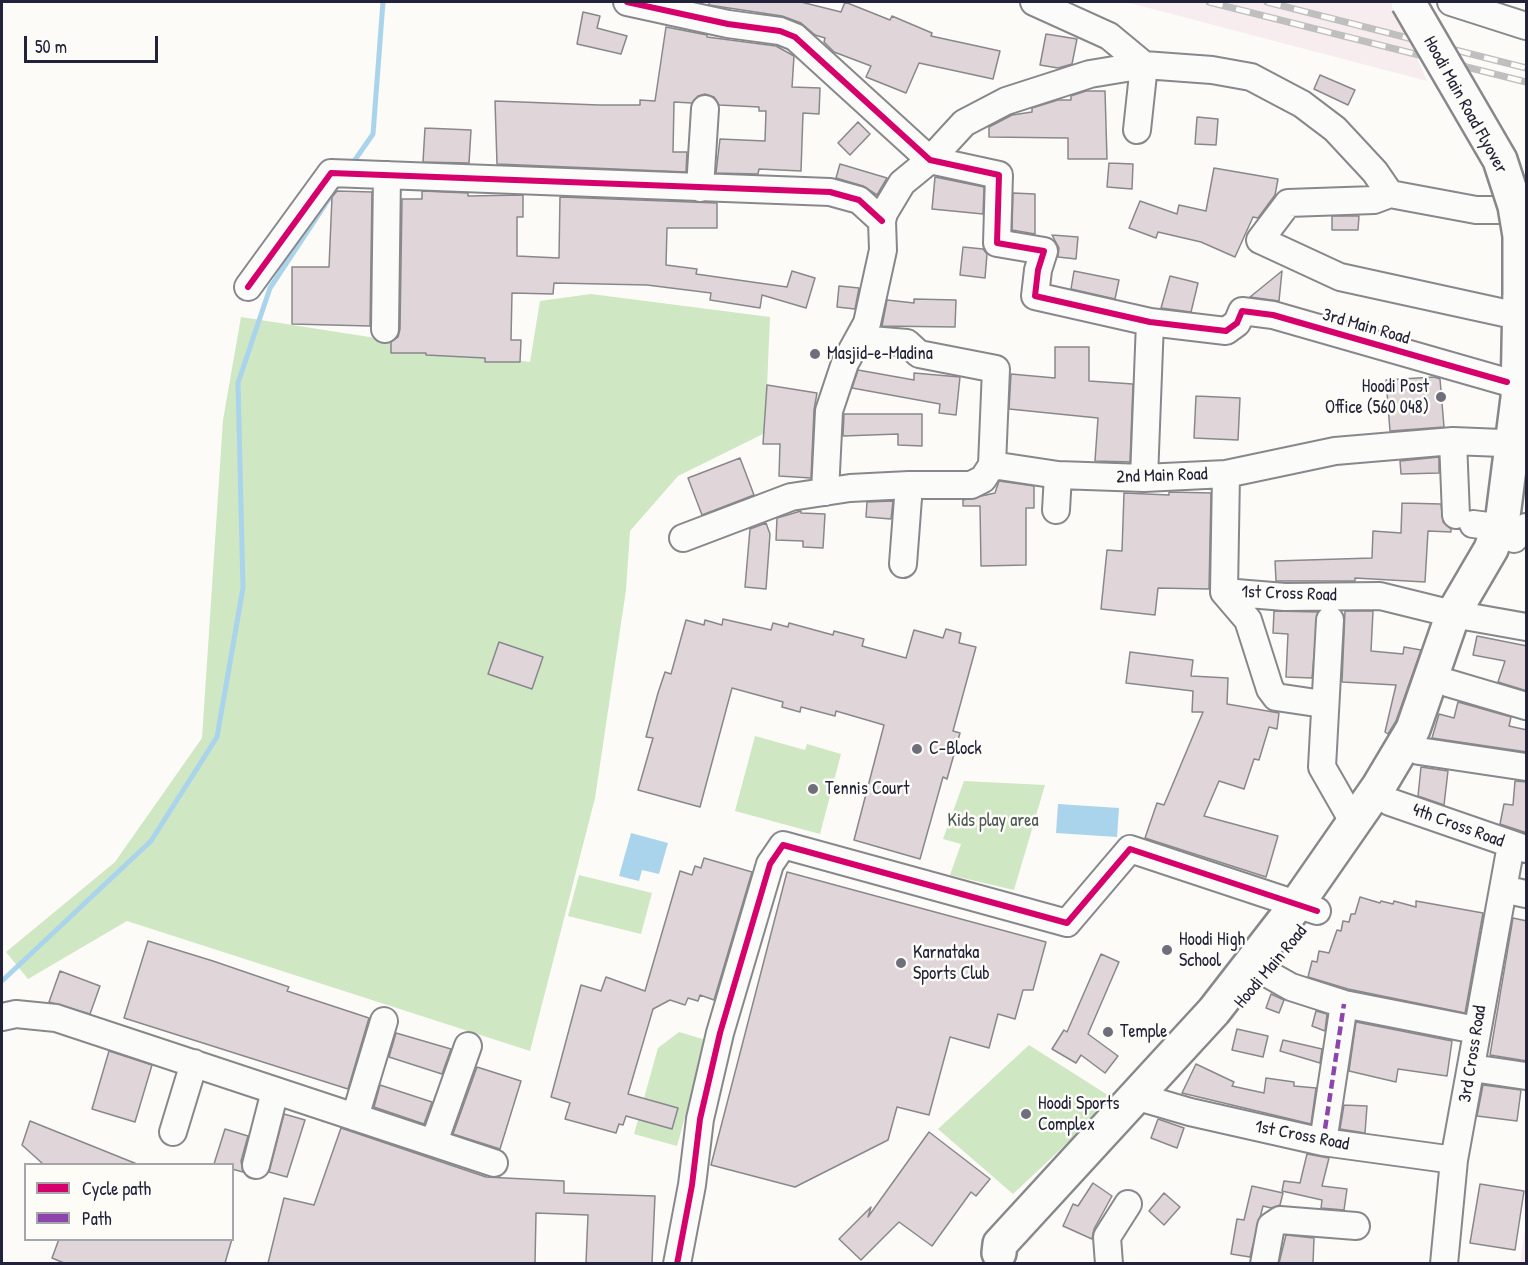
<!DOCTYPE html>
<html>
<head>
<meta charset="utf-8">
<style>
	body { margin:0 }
	#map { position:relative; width:1528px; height:1265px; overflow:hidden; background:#fcfbf8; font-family:"Patrick Hand",sans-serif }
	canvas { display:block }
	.frame { position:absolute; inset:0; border:3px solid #22223b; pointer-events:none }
	.legend { position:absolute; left:24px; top:1163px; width:210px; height:78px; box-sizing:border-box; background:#fdfcf7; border:2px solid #a5a5ac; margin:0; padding:8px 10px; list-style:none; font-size:18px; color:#22223b }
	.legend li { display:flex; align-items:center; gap:12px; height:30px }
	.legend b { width:30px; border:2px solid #a5a5ac }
	.scale { position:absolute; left:24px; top:36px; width:134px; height:27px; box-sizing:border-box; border:3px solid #22223b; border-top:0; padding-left:8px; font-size:18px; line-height:21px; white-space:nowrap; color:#22223b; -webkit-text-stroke:4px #fdfcf7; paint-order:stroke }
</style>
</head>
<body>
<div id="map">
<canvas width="1528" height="1265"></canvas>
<div class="frame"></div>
<ul class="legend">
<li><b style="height:8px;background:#d6006c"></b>Cycle path</li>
<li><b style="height:8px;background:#8e44ad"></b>Path</li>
</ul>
<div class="scale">50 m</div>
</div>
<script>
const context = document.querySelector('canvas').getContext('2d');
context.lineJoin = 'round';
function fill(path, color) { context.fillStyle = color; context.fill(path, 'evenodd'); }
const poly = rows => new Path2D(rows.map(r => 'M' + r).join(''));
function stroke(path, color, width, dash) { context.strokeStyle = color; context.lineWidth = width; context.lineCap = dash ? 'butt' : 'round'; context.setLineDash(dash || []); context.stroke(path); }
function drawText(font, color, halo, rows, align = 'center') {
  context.font = font + ' "Patrick Hand",sans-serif'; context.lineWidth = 5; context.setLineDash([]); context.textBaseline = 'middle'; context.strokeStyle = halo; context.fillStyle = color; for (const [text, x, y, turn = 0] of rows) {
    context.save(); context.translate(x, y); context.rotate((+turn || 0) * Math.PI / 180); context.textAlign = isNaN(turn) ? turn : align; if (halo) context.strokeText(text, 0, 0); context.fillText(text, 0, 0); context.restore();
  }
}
fill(poly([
	[1126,2,1393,2,1427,81],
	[1526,1223,1526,1263,1520,1263]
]), '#f7edef');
fill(poly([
	[591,294,770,317,765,433,678,476,630,531,626,590,595,798,530,1051,127,921,28,979,6,952,115,862,202,738,223,420,241,317,530,362,540,301],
	[755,736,805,750,807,744,841,754,820,834,735,811],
	[964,781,1045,785,1014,890,950,875,961,844,943,839],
	[579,875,652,893,641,934,568,916],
	[679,1032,706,1040,677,1146,634,1134,658,1048],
	[1029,1045,1114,1099,1013,1194,938,1129]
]), '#cfe7c2');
fill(poly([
	[1058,804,1119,808,1117,837,1056,833],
	[631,833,668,843,659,874,642,870,639,881,619,876]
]), '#aad4ec');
stroke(poly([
	[350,167,373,134,383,2],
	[3,980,151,841,217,737,243,588,238,383,270,288,340,182]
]), '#aad4ec', 5);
const building = poly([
	[709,2,801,2,841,12,845,2,890,20,892,16,932,33,931,36,1000,51,993,79,919,63,906,93,866,77,871,66,834,52,824,42,825,38,815,35,801,23,782,16,709,5,709,2],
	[583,12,600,16,597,28,627,36,621,54,577,44,583,12],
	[666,27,707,35,707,37,776,46,794,56,792,87,820,88,819,114,803,113,801,171,759,169,758,174,716,173,720,139,765,141,766,111,759,111,759,107,719,105,714,97,705,94,698,96,692,103,674,102,673,152,687,152,686,172,497,164,495,101,599,105,640,105,640,100,655,101,666,27],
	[1046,34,1077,39,1072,64,1058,68,1040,65,1046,34],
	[1320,75,1355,90,1348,105,1314,89,1320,75],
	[1086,91,1105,91,1107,159,1068,159,1068,138,989,137,989,127,1012,115,1032,112,1032,108,1058,100,1071,100,1071,96,1086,91],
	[1197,117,1218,119,1216,145,1195,144,1197,117],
	[858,122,870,134,850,155,838,143,858,122],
	[425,128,471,130,469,163,423,162,425,128],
	[1109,163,1133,164,1132,189,1107,187,1109,163],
	[840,164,887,178,877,195,863,186,836,178,840,164],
	[1214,168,1278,179,1275,195,1258,218,1253,217,1235,257,1201,242,1158,232,1156,238,1129,228,1140,201,1177,214,1179,205,1206,211,1214,168],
	[935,177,984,187,983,214,932,209,935,177],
	[337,191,372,192,370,326,292,324,292,267,329,267,332,197,337,191],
	[422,191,468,193,468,196,523,195,523,217,517,217,517,256,559,258,560,197,717,203,717,228,667,228,666,265,697,269,696,274,787,287,792,271,815,278,806,308,762,295,760,308,710,300,711,293,647,285,554,283,553,294,512,293,511,340,521,340,520,362,485,362,485,358,426,355,426,353,391,353,391,342,398,337,400,329,402,199,422,199,422,191],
	[1013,193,1035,194,1035,234,1012,230,1013,193],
	[1332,216,1359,216,1358,230,1332,230,1332,216],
	[1052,235,1078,237,1076,259,1058,257,1059,248,1052,235],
	[963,247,983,249,987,254,985,278,960,275,963,247],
	[1074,271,1119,280,1115,299,1071,289,1074,271],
	[1282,271,1279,301,1250,297,1282,271],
	[1170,276,1198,283,1191,312,1161,308,1170,276],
	[839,286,859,288,855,309,837,307,839,286],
	[914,299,956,300,955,327,882,326,887,300,914,303,914,299],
	[1055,347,1089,347,1089,381,1133,384,1130,462,1095,461,1098,418,1009,409,1011,374,1055,378,1055,347],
	[858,370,914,380,914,373,960,377,956,415,939,413,940,404,852,388,858,370],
	[1434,377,1440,379,1444,427,1390,431,1386,380,1434,377],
	[767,385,817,393,814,410,811,478,779,476,780,444,763,444,767,385],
	[1196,396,1240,398,1238,440,1194,438,1196,396],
	[844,414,922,414,922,446,898,445,898,434,843,436,844,414],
	[1439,457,1439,473,1401,474,1400,461,1439,457],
	[740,458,754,495,702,515,688,478,740,458],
	[999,481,1034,486,1034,508,1026,508,1026,565,981,566,980,506,963,506,963,500,995,493,999,481],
	[1169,492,1211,493,1209,589,1158,588,1155,615,1101,609,1107,550,1122,551,1124,493,1169,495,1169,492],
	[893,501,891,519,866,517,867,502,893,501],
	[1402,503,1441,504,1443,522,1451,529,1451,532,1428,531,1425,582,1355,578,1355,581,1276,581,1275,561,1372,558,1373,531,1401,533,1402,503],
	[801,511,801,513,825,514,823,548,803,547,803,541,776,540,777,518,801,511],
	[766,523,770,534,766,589,745,587,750,529,766,523],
	[1274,611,1318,612,1312,678,1286,677,1288,634,1273,633,1274,611],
	[1345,611,1373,611,1371,651,1403,654,1404,647,1421,650,1396,721,1388,734,1385,732,1396,685,1342,682,1345,611],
	[723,619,771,630,773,623,788,627,789,623,833,635,834,631,864,639,862,646,906,658,914,630,943,638,946,629,961,633,959,643,976,647,953,731,960,733,947,779,943,777,920,859,854,840,884,725,836,711,835,716,801,707,800,712,782,707,783,702,732,688,700,807,638,790,653,738,646,737,658,693,665,672,671,674,686,620,704,625,705,620,722,625,723,619],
	[1477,636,1527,646,1527,691,1498,682,1505,661,1473,655,1477,636],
	[499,642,543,657,532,689,488,674,499,642],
	[1130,652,1193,660,1191,676,1228,678,1227,704,1279,713,1277,729,1269,727,1259,760,1254,759,1244,789,1219,781,1204,816,1278,836,1266,877,1145,838,1157,803,1164,805,1203,712,1192,712,1193,691,1126,683,1130,652],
	[1458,702,1511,717,1509,726,1527,730,1527,752,1432,738,1439,714,1454,718,1458,702],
	[1421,767,1448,771,1444,805,1418,796,1421,767],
	[1515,781,1527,782,1527,833,1500,824,1504,804,1513,805,1515,781],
	[704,858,752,872,714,1000,700,995,698,1001,688,998,685,1005,670,1000,653,1009,628,1094,678,1108,672,1129,626,1116,623,1125,619,1124,616,1133,565,1119,570,1103,551,1097,581,985,601,991,606,977,645,991,680,871,692,875,695,866,701,868,704,858],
	[787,872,1046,942,1033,990,1023,990,1015,1019,998,1014,989,1048,950,1037,929,1115,897,1107,888,1140,795,1187,711,1165,787,872],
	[1360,897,1380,903,1381,901,1393,904,1394,901,1416,907,1416,901,1483,913,1465,1013,1348,989,1308,977,1312,961,1317,962,1319,951,1329,953,1337,930,1341,931,1343,921,1349,922,1351,914,1355,914,1360,897],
	[1513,918,1527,921,1527,1061,1490,1055,1513,918],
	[148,941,213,961,289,987,287,991,369,1018,348,1089,124,1018,148,941],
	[1101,954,1119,962,1088,1034,1118,1056,1105,1073,1081,1055,1076,1063,1052,1049,1064,1030,1067,1032,1101,954],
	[60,971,100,986,90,1014,49,1002,60,971],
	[1271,994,1284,1000,1279,1013,1266,1008,1271,994],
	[1316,1011,1327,1014,1325,1031,1312,1026,1316,1011],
	[1356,1022,1452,1041,1447,1076,1398,1069,1396,1082,1349,1071,1356,1022],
	[1237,1029,1268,1036,1263,1057,1232,1050,1237,1029],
	[396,1033,451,1049,442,1074,389,1057,396,1033],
	[1283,1040,1322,1049,1320,1063,1280,1051,1283,1040],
	[109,1051,152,1065,135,1122,92,1109,109,1051],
	[1196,1064,1234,1082,1232,1086,1264,1093,1266,1078,1294,1082,1294,1086,1316,1088,1311,1124,1182,1093,1196,1064],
	[477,1067,521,1081,500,1149,453,1134,477,1067],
	[380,1085,432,1102,424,1124,374,1107,380,1085],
	[1483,1085,1521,1090,1517,1121,1477,1116,1483,1085],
	[1344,1105,1367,1106,1365,1133,1340,1129,1344,1105],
	[284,1114,305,1120,287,1177,269,1172,284,1114],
	[1158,1119,1184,1128,1177,1148,1151,1138,1158,1119],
	[30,1121,137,1164,43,1164,22,1145,30,1121],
	[341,1128,486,1177,564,1181,564,1193,655,1196,652,1263,586,1263,588,1215,536,1213,535,1263,268,1263,284,1198,314,1205,341,1128],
	[225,1129,248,1136,241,1161,243,1172,232,1169,232,1164,214,1164,225,1129],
	[929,1132,990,1179,976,1196,971,1192,932,1246,899,1222,861,1260,839,1239,871,1207,868,1217,929,1132],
	[1307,1154,1329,1158,1322,1186,1347,1189,1344,1210,1321,1208,1322,1200,1282,1191,1284,1181,1300,1183,1307,1154],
	[1093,1183,1112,1196,1094,1229,1092,1239,1063,1226,1073,1204,1078,1206,1093,1183],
	[1480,1184,1524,1191,1515,1250,1470,1243,1480,1184],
	[1252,1186,1283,1193,1280,1205,1271,1208,1263,1206,1250,1257,1231,1254,1237,1219,1244,1220,1252,1186],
	[1164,1193,1180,1207,1164,1225,1149,1211,1164,1193],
	[1286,1235,1314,1238,1313,1263,1279,1263,1286,1235],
	[59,1239,232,1239,225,1263,64,1263,52,1258,59,1239]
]);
fill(building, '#e0d6da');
stroke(building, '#88888c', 1.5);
const minor = poly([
	[627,2,728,24,780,31,795,37,930,160,999,175,997,243,1044,251,1038,270,1035,296,1150,322,1226,331,1237,323,1242,311,1273,315,1507,382],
	[1034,2,1109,36,1144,65,1137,130],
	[1451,2,1526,26],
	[700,188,705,109],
	[1390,194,1374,200,1288,203,1260,240,1340,277,1509,314],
	[248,287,331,173,830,192,859,200,882,221],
	[385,329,387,175],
	[859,339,907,343,919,354,996,369,992,465],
	[1453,441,1456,515],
	[1226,474,1224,592,1285,597,1380,596,1453,614,1526,627],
	[1144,478,1150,322],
	[825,492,829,411,845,363,867,323,883,250,882,221,884,213,902,183,930,160,964,123,1006,101,1090,74,1144,65,1212,70,1251,77,1302,104,1335,129,1375,172,1390,194,1476,210,1500,210,1526,203],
	[1056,510,1058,475],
	[1473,524,1496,527],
	[683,538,791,497,850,488,909,485],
	[1514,539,1526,527],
	[903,564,909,485,971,485,983,479,992,465,1058,475,1144,478,1226,474,1335,451,1453,441,1502,443],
	[1224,592,1248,620,1270,689,1276,697,1323,704],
	[1330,620,1322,767,1354,823],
	[1448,683,1526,706],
	[1419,751,1526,767],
	[1390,802,1526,849],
	[1503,889,1526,894],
	[1268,974,1291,987,1344,1004,1476,1030],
	[2,1017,16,1014,56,1018,494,1163],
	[1472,1068,1526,1076],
	[1135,1096,1190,1112,1323,1142,1454,1160],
	[355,1117,384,1021],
	[173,1132,194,1063],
	[434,1142,468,1046],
	[1323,1142,1344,1004],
	[256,1165,275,1091],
	[677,1264,692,1185,700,1119,720,1033,770,864,783,845,1067,923,1130,849,1317,911],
	[1109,1264,1107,1237,1128,1204],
	[1264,1264,1271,1226,1280,1220,1356,1226],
	[1444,1264,1454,1160,1511,845]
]);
const major = poly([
	[999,1253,1000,1244,1214,1011,1297,904,1379,786,1413,729,1453,614,1491,549,1503,516,1518,398,1520,295]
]);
stroke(minor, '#88888c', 30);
stroke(major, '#88888c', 38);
stroke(minor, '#fbfbf9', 26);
stroke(major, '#fbfbf9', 33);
const rail = poly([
	[1209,2,1526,82],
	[1267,2,1526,68]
]);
stroke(rail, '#bfbfc0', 7);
stroke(rail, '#fdfcf7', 4.5, [14]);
const majorBridge = poly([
	[1408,2,1500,160,1515,206,1520,236,1520,295]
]);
stroke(majorBridge, '#88888c', 38, []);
stroke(majorBridge, '#fbfbf9', 33);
stroke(poly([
	[1323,1142,1344,1004]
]), '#8e44ad', 4.5, [9, 4.5]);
stroke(poly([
	[627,2,728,24,780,31,795,37,930,160,999,175,997,243,1044,251,1038,270,1035,296,1150,322,1226,331,1237,323,1242,311,1273,315,1507,382],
	[248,287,331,173,830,192,859,200,882,221],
	[677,1264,692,1185,700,1119,720,1033,770,864,783,845,1067,923,1130,849,1317,911]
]), '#d6006c', 6);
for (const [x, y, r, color] of [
	[815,354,6,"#6e6e7d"],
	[1441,397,6,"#6e6e7d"],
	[917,749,6,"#6e6e7d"],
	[813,789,6,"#6e6e7d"],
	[1167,950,6,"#6e6e7d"],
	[901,963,6,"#6e6e7d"],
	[1108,1032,6,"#6e6e7d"],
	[1026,1114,6,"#6e6e7d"]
]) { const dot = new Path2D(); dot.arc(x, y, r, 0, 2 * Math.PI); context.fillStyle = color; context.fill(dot); stroke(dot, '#fdfcf7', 2); }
drawText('18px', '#22223b', '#fdfcf7', [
	["Hoodi Main Road Flyover",1465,105,61],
	["3rd Main Road",1366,327,16],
	["2nd Main Road",1162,476,-2],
	["1st Cross Road",1289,594,2],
	["4th Cross Road",1458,826,20],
	["Hoodi Main Road",1271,967,-50],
	["3rd Cross Road",1473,1054,-81],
	["1st Cross Road",1302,1136,11]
]);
drawText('18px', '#22223b', '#fdfcf7', [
	["Masjid-e-Madina",827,354],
	["Hoodi Post",1429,387,"right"],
	["Office (560 048)",1429,408,"right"],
	["C-Block",929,749],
	["Tennis Court",825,789],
	["Hoodi High",1179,940],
	["School",1179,961],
	["Karnataka",913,953],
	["Sports Club",913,974],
	["Temple",1120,1032],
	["Hoodi Sports",1038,1104],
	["Complex",1038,1125]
], 'left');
drawText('18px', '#4b5856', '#fdfcf7', [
	["Kids play area",993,821]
]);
</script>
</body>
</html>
